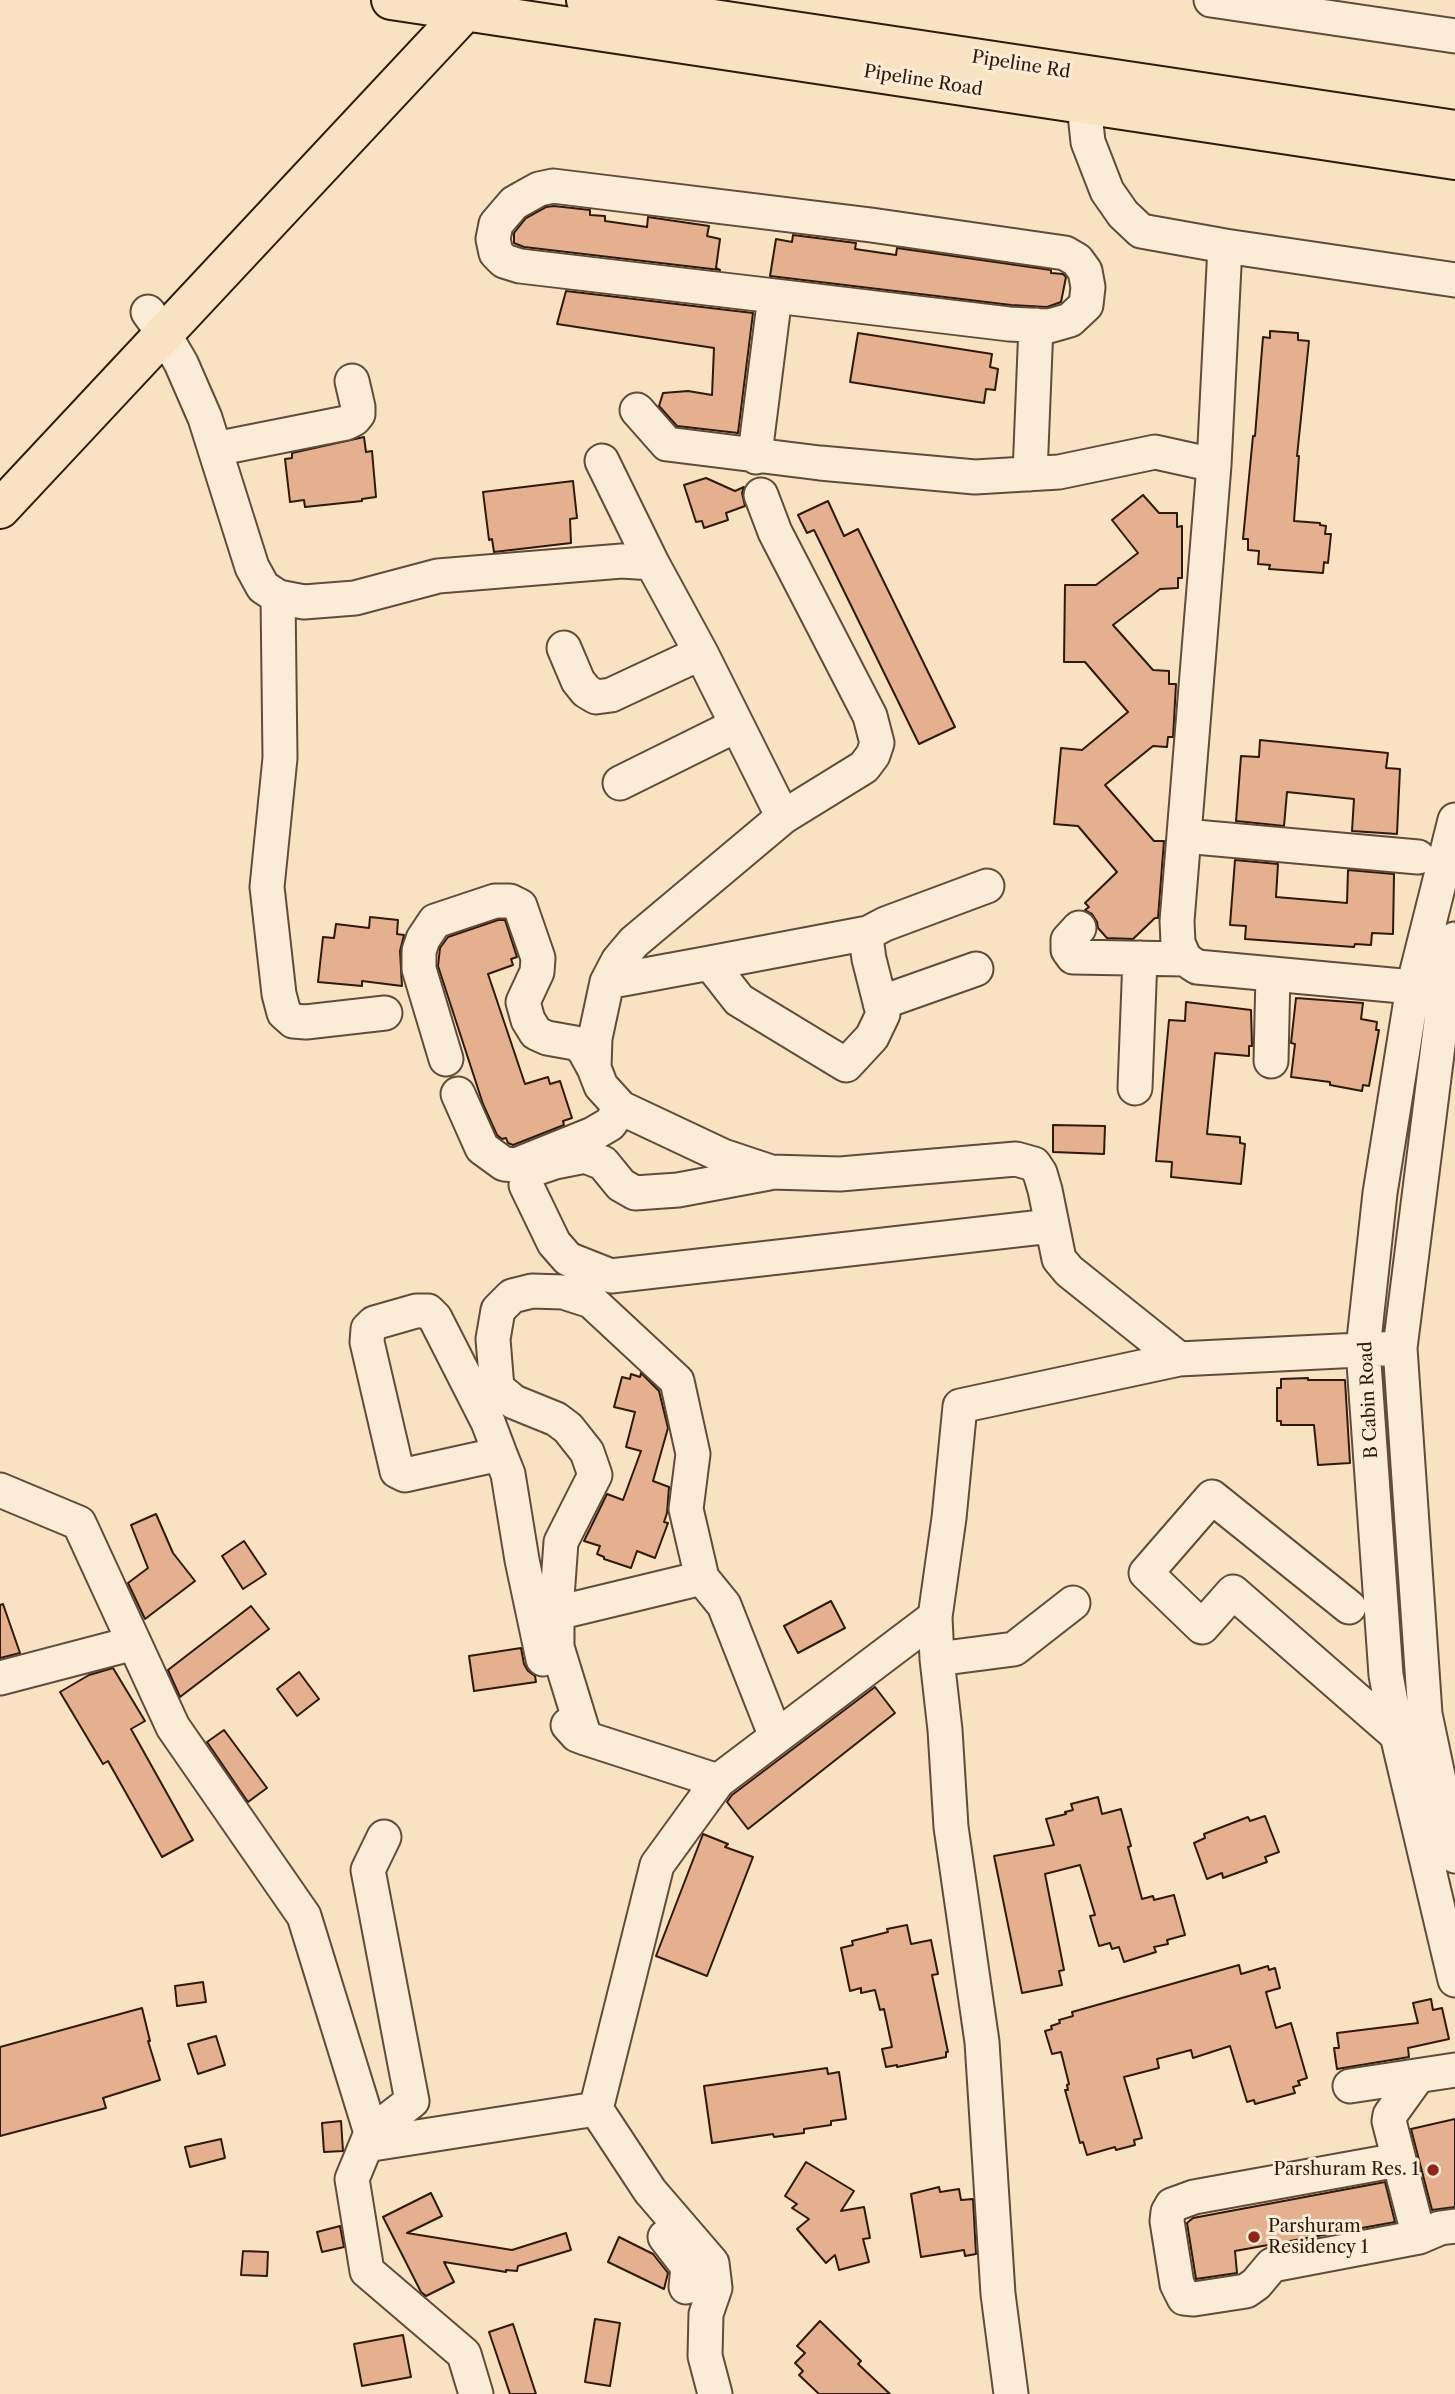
<!DOCTYPE html>
<html>
<head>
<meta charset="utf-8">
<style>
	body { margin:0 }
	canvas { display:block; background:#f8e2c2 }
</style>
</head>
<body>
<canvas width="1455" height="2394"></canvas>
<script>
const context = document.querySelector('canvas').getContext('2d');
context.lineJoin = 'round';
function fill(path, color) { context.fillStyle = color; context.fill(path, 'evenodd'); }
const poly = rows => new Path2D(rows.map(r => 'M' + r).join(''));
function stroke(path, color, width, dash) { context.strokeStyle = color; context.lineWidth = width; context.lineCap = dash ? 'butt' : 'round'; context.setLineDash(dash || []); context.stroke(path); }
function drawText(font, color, halo, rows, align = 'center') {
  context.font = font + ' "Libre Caslon Text",serif'; context.lineWidth = 6; context.setLineDash([]); context.textBaseline = 'middle'; context.strokeStyle = halo; context.fillStyle = color; for (const [text, x, y, turn = 0] of rows) {
    context.save(); context.translate(x, y); context.rotate((+turn || 0) * Math.PI / 180); context.textAlign = isNaN(turn) ? turn : align; if (halo) context.strokeText(text, 0, 0); context.fillText(text, 0, 0); context.restore();
  }
}
const building = poly([
	[554,206,590,210,590,215,605,216,605,221,647,227,648,217,709,226,707,236,720,239,716,268,720,270,524,247,514,243,514,233,526,218,546,207,554,206],
	[793,235,856,243,855,249,896,255,897,248,1051,270,1051,273,1063,274,1066,277,1061,302,1047,307,1011,305,770,276,776,239,792,242,793,235],
	[566,291,753,313,738,433,677,426,659,406,663,393,688,391,712,395,714,348,557,324,566,291],
	[1270,331,1298,333,1298,340,1309,341,1297,456,1299,456,1294,521,1320,523,1320,525,1326,526,1325,534,1331,534,1328,563,1324,562,1323,573,1269,569,1270,565,1258,564,1259,551,1248,550,1248,539,1243,539,1253,436,1255,436,1263,337,1270,338,1270,331],
	[858,333,992,354,990,367,998,369,995,390,986,389,984,403,850,382,858,333],
	[364,437,366,452,372,451,376,497,362,499,362,501,305,507,304,500,290,502,285,459,292,458,292,453,364,437],
	[706,478,735,491,744,487,742,493,745,506,726,513,728,520,704,528,702,521,696,522,684,485,706,478],
	[573,481,577,518,570,519,571,543,494,552,492,539,489,540,483,492,573,481],
	[1143,495,1159,513,1177,513,1177,527,1182,526,1182,578,1178,578,1178,588,1160,589,1113,625,1153,670,1169,671,1169,684,1176,684,1174,720,1173,737,1168,737,1167,747,1153,746,1105,785,1154,841,1164,841,1158,918,1155,918,1133,939,1107,938,1098,928,1097,922,1092,914,1085,910,1089,907,1085,903,1117,872,1078,826,1054,824,1061,748,1082,750,1128,712,1085,662,1064,662,1065,585,1096,585,1138,553,1112,520,1143,495],
	[828,501,844,536,858,529,955,727,919,744,814,530,807,533,798,515,828,501],
	[1260,740,1388,753,1386,768,1400,769,1397,834,1352,831,1354,799,1287,792,1284,826,1236,821,1241,756,1259,757,1260,740],
	[1235,860,1278,864,1276,897,1347,903,1348,870,1394,874,1393,934,1372,933,1371,945,1355,944,1354,947,1245,939,1246,926,1230,925,1235,860],
	[370,917,398,920,397,934,404,935,400,951,402,986,362,981,362,986,318,982,323,937,334,938,336,924,369,928,370,917],
	[498,920,505,920,517,957,511,959,513,965,488,974,525,1084,548,1077,550,1084,560,1081,572,1118,563,1121,564,1125,513,1145,508,1143,506,1138,502,1139,497,1135,483,1104,438,966,440,948,448,937,498,920],
	[1296,998,1363,1003,1361,1019,1377,1022,1376,1030,1379,1030,1369,1086,1363,1085,1362,1091,1330,1085,1330,1082,1291,1077,1295,1044,1291,1043,1296,998],
	[1186,1002,1251,1010,1252,1046,1249,1046,1249,1056,1215,1053,1207,1134,1240,1137,1240,1143,1245,1144,1241,1184,1171,1177,1172,1162,1156,1161,1169,1020,1185,1021,1186,1002],
	[1053,1125,1105,1126,1104,1154,1053,1152,1053,1125],
	[641,1373,659,1391,668,1428,653,1481,669,1487,667,1513,664,1522,668,1523,655,1558,637,1551,631,1568,604,1559,604,1557,597,1554,600,1546,584,1541,607,1494,623,1500,641,1451,626,1447,635,1412,614,1407,622,1377,630,1379,631,1374,640,1377,641,1373],
	[1308,1378,1308,1380,1345,1380,1350,1463,1318,1465,1314,1425,1281,1425,1281,1421,1277,1421,1277,1388,1281,1388,1281,1379,1308,1378],
	[156,1514,173,1553,195,1581,145,1619,128,1583,148,1568,131,1525,156,1514],
	[244,1541,266,1574,243,1589,222,1556,244,1541],
	[831,1601,845,1628,798,1653,784,1626,831,1601],
	[3,1604,20,1653,0,1658,0,1605,3,1604],
	[251,1606,269,1629,180,1697,168,1670,251,1606],
	[521,1648,524,1664,528,1671,535,1676,536,1682,474,1691,469,1656,521,1648],
	[113,1668,145,1721,131,1729,193,1840,162,1857,108,1761,103,1764,60,1692,89,1675,113,1668],
	[299,1672,319,1699,297,1716,277,1689,299,1672],
	[875,1687,895,1713,748,1829,727,1802,732,1795,875,1687],
	[224,1730,267,1788,248,1802,207,1742,224,1730],
	[1098,1797,1102,1814,1121,1809,1131,1846,1128,1847,1142,1899,1153,1896,1154,1900,1174,1895,1185,1935,1167,1940,1168,1944,1154,1947,1156,1952,1124,1962,1119,1947,1112,1949,1110,1943,1099,1946,1090,1916,1095,1915,1080,1865,1045,1874,1064,1970,1059,1971,1062,1985,1022,1993,994,1856,1054,1845,1046,1819,1066,1814,1065,1812,1073,1810,1071,1804,1098,1797],
	[1265,1816,1279,1852,1265,1857,1267,1862,1223,1878,1222,1873,1207,1879,1194,1843,1205,1838,1204,1834,1235,1822,1248,1817,1250,1821,1265,1816],
	[703,1834,728,1844,725,1847,753,1857,707,1976,656,1956,703,1834],
	[907,1925,911,1944,931,1940,938,1974,932,1975,948,2052,946,2052,946,2057,897,2067,897,2065,886,2067,882,2049,892,2047,884,2009,880,2010,875,1990,861,1993,861,1988,850,1991,841,1948,853,1945,852,1941,888,1932,887,1929,907,1925],
	[1239,1965,1241,1974,1268,1966,1269,1970,1275,1968,1280,1988,1266,1992,1276,2028,1291,2023,1307,2078,1298,2081,1300,2085,1293,2087,1295,2093,1255,2104,1254,2100,1247,2102,1230,2046,1193,2058,1191,2050,1157,2059,1159,2068,1124,2077,1142,2138,1134,2140,1135,2145,1116,2150,1115,2147,1087,2155,1083,2142,1080,2143,1065,2090,1068,2090,1067,2085,1069,2084,1061,2052,1052,2054,1045,2031,1052,2029,1051,2026,1060,2023,1059,2020,1073,2016,1072,2012,1239,1965],
	[203,1982,206,2002,177,2006,175,1986,203,1982],
	[1431,1999,1433,2010,1442,2008,1449,2039,1408,2048,1409,2057,1337,2069,1334,2048,1339,2048,1337,2033,1418,2023,1413,2003,1431,1999],
	[142,2008,150,2041,148,2041,160,2080,103,2098,106,2108,0,2136,0,2047,142,2008],
	[216,2036,225,2065,198,2074,188,2044,216,2036],
	[827,2068,828,2074,839,2072,846,2119,831,2121,831,2125,804,2129,804,2133,774,2137,773,2134,712,2143,704,2086,827,2068],
	[1455,2119,1455,2207,1432,2210,1411,2129,1455,2119],
	[341,2121,343,2151,324,2152,322,2123,341,2121],
	[221,2139,225,2158,190,2167,185,2147,221,2139],
	[806,2162,854,2191,841,2211,864,2207,870,2238,863,2239,869,2262,839,2270,835,2255,826,2263,797,2229,809,2219,792,2208,797,2204,785,2196,806,2162],
	[1385,2182,1395,2222,1235,2251,1237,2273,1196,2279,1187,2223,1193,2218,1385,2182],
	[939,2187,940,2192,959,2189,961,2200,973,2199,976,2254,965,2256,964,2250,921,2257,911,2194,939,2187],
	[431,2193,442,2216,407,2233,512,2250,566,2233,571,2250,518,2266,517,2271,506,2270,506,2272,444,2262,454,2282,426,2296,421,2292,383,2217,431,2193],
	[340,2226,344,2247,322,2252,317,2232,340,2226],
	[619,2237,653,2254,668,2273,664,2289,608,2262,619,2237],
	[243,2251,268,2252,267,2276,241,2275,243,2251],
	[595,2319,620,2323,610,2386,585,2382,595,2319],
	[820,2321,861,2361,858,2364,890,2394,819,2394,799,2375,803,2371,795,2363,805,2353,797,2346,820,2321],
	[513,2324,536,2394,510,2394,489,2332,513,2324],
	[403,2335,411,2377,362,2386,354,2344,403,2335]
]);
fill(building, '#e4b090');
stroke(building, '#2f190b', 2);
const minor = poly([
	[1211,0,1455,36],
	[1087,81,1084,105,1088,142,1107,191,1123,214,1141,231,1225,246,1214,465,1177,921,1178,943,1185,959,1197,967,1445,990],
	[1225,246,1455,280],
	[148,312,164,334,181,363,205,418,252,567,263,587,278,597,304,602,355,598,438,576,622,561,652,563,701,653,783,817],
	[637,410,667,444,820,463,975,477,1059,472,1155,452,1214,465],
	[215,449,346,423,354,419,358,414,358,407,352,381],
	[756,457,757,438,775,296,1009,324,1049,326,1070,320,1086,305,1088,287,1085,271,1077,260,1065,253,871,225,553,186,539,189,514,203,496,224,493,239,496,253,504,261,520,266,775,296],
	[602,461,652,563],
	[1030,474,1036,325],
	[761,495,775,532,870,716,877,743,873,755,864,767,783,817,634,942,618,961,607,982,595,1038,594,1068,601,1086,621,1108,723,1156,771,1172,840,1174,1016,1159,1034,1164,1040,1173,1045,1190,1059,1259,1069,1271,1179,1359],
	[278,597,280,758,267,887,279,994,284,1013,293,1021,306,1022,385,1013],
	[564,648,578,681,586,691,596,697,611,695,701,653],
	[620,783,737,725],
	[1455,820,1413,987,1380,1193,1363,1349,1386,1675,1397,1735,1455,1980],
	[1184,836,1418,857],
	[1079,928,1068,940,1068,950,1073,957,1185,959],
	[1455,939,1445,990,1400,1348,1425,1714,1455,1856],
	[710,963,868,933],
	[607,982,710,963,739,1000,846,1065,872,1037,883,1014,869,959,867,945,868,933,885,924,987,886],
	[880,1003,976,969],
	[446,1059,419,969,419,951,423,939,435,921,495,901,510,901,520,906,538,958,537,972,523,1002,528,1020,536,1033,547,1038,575,1043,583,1048,594,1068],
	[1271,1061,1273,974],
	[1135,1088,1140,958],
	[458,1094,482,1148,504,1164,516,1165,593,1134,610,1124,621,1108],
	[769,1173,678,1190,635,1193,621,1185,603,1163,585,1156,555,1162,529,1171,526,1185,554,1243,568,1259,611,1276,1051,1226],
	[500,1454,405,1475,397,1471,367,1342,368,1329,374,1323,416,1311,428,1311,435,1318,488,1422,500,1454,508,1474,522,1560,543,1659],
	[0,1490,79,1523,173,1727,304,1916,371,2133],
	[1349,1607,1212,1497,1146,1573,1202,1627,1233,1592,1397,1735],
	[557,1613,702,1578],
	[937,1659,1014,1649,1073,1603],
	[0,1678,134,1643],
	[568,1725,577,1735,585,1738,718,1781],
	[585,1738,557,1647,557,1597,561,1542,595,1475,587,1452,568,1428,556,1419,514,1402,497,1388,493,1339,498,1310,512,1296,532,1291,563,1292,591,1301,677,1381,693,1454,686,1509,702,1578,724,1605,776,1737],
	[384,1837,368,1870,412,2101,371,2133,352,2179,367,2271,464,2354,476,2394],
	[1418,2076,1390,2115,1389,2121,1419,2237],
	[1350,2086,1455,2070],
	[596,2109,650,2191,712,2263,715,2288,706,2314,705,2356,715,2394],
	[366,2145,596,2109,657,1865,718,1781,935,1617],
	[1398,2160,1194,2197,1172,2205,1168,2212,1167,2221,1177,2284,1184,2298,1194,2299,1246,2291,1256,2284,1272,2265,1419,2237,1440,2228,1455,2226],
	[665,2237,688,2267,686,2287],
	[1011,2394,998,2294,982,2042,951,1827,945,1730,937,1659,935,1617,949,1518,960,1406,1179,1359,1400,1348]
]);
const major = poly([
	[391,0,1455,160],
	[586,0,1455,130],
	[0,509,476,0]
]);
stroke(minor, '#614b39', 37);
stroke(major, '#2f190b', 42);
stroke(minor, '#faecd7', 33);
stroke(major, '#f8e2c2', 38);
for (const [x, y, r, color] of [
	[1433,2170,7,"#8f2418"],
	[1254,2237,7,"#8f2418"]
]) { const dot = new Path2D(); dot.arc(x, y, r, 0, 2 * Math.PI); context.fillStyle = color; context.fill(dot); stroke(dot, '#faecd7', 2.5); }
drawText('18px', '#2f190b', '#faecd7', [
	["Pipeline Rd",1021,65,9],
	["Pipeline Road",923,81,9],
	["B Cabin Road",1369,1400,-93]
]);
drawText('18px', '#2f190b', '#faecd7', [
	["Parshuram Res. 1",1419,2170],
	["Parshuram",1268,2227,"left"],
	["Residency 1",1268,2248,"left"]
], 'right');
</script>
</body>
</html>
